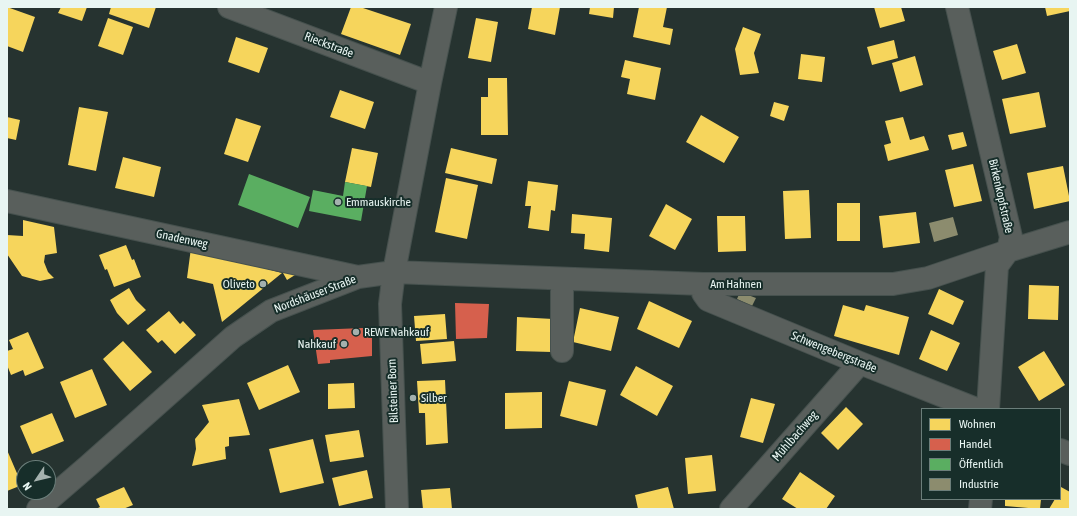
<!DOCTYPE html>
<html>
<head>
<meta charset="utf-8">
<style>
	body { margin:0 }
	#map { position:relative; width:1077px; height:516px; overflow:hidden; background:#263330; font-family:"Asap Condensed",sans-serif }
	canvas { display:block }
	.frame { position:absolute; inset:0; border:8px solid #e8f5f2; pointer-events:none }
	.legend { position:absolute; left:921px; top:408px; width:140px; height:92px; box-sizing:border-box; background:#172e2a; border:1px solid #6b7e7a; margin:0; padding:5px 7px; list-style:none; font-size:12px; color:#e8f5f2 }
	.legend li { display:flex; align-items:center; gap:8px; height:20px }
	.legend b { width:20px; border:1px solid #6b7e7a }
	.north { position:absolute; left:16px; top:460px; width:40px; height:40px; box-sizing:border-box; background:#172e2a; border:1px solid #6b7e7a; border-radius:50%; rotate:235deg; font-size:11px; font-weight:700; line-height:16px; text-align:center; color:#e8f5f2 }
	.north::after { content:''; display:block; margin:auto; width:14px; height:18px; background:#a4b1ae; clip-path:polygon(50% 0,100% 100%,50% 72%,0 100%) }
</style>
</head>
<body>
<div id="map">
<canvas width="1077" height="516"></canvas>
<div class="frame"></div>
<ul class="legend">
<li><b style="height:11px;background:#f6d55c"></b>Wohnen</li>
<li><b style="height:11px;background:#d6604d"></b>Handel</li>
<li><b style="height:11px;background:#5aae61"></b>Öffentlich</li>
<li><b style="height:11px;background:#8c8c6e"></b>Industrie</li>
</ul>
<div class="north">N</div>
</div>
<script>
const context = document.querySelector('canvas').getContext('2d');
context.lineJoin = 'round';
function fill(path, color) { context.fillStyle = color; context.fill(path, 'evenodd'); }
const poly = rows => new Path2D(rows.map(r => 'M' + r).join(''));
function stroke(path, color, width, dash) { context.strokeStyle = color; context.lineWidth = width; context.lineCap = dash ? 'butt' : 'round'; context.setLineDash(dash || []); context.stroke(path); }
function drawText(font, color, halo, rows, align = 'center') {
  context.font = font + ' "Asap Condensed",sans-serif'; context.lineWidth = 4; context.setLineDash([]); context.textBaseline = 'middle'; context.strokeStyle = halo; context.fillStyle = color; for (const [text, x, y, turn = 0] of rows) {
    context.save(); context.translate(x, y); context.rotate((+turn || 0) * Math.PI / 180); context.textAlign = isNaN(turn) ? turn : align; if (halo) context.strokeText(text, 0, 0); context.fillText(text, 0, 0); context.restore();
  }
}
fill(poly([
	[7,7,35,17,23,52,7,46],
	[61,7,87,7,82,21,58,13],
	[111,7,156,7,149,28,109,14],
	[351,7,360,7,411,24,400,55,341,34],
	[532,7,560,7,555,35,528,29],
	[590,7,614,7,613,18,589,14],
	[639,7,667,7,663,27,673,29,670,45,633,37],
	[874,7,901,7,905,21,880,28],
	[1045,7,1070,7,1070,11,1047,16],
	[108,18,133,27,123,55,98,46],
	[476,18,498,22,491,62,468,58],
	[743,27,761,34,754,53,759,73,740,75,735,49],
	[236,37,268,48,259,73,228,62],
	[894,40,898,58,872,65,867,47],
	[1017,44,1026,73,1002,80,993,51],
	[801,54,825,57,822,82,798,79],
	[915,56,923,85,900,92,892,63],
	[625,60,661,68,655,100,627,94,630,79,621,77],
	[488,78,507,78,508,135,481,135,481,97,488,97],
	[340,90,374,102,365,129,330,117],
	[1039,92,1046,127,1010,134,1002,99],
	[774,102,789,106,784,121,770,116],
	[79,107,108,112,96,171,68,165],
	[701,115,739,137,724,163,686,142],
	[7,117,20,120,16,140,7,138],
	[903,117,910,140,924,136,929,150,888,161,884,145,891,143,885,121],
	[236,118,261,126,248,162,224,154],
	[963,132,967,146,952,150,948,135],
	[352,148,378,153,371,187,345,182],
	[451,148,497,159,492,184,445,173],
	[123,157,161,167,154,197,115,188],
	[973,164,982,201,954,207,945,170],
	[1063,166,1070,201,1034,209,1027,173],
	[446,178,478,185,467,239,435,232],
	[528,181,558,185,555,211,551,210,549,231,528,228,531,206,525,206],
	[809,190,811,238,785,239,783,191],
	[837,203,860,203,860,241,837,241],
	[666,204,692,219,675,250,649,236],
	[916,212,920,243,883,248,879,216],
	[572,214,612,218,609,252,584,249,585,234,571,233],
	[717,216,745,216,746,251,718,252],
	[23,220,54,227,57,253,45,255,44,262,48,272,54,278,40,281,22,276,7,254,7,235,23,236],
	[126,245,132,260,134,259,141,277,114,287,107,269,105,270,99,255],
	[191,248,282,273,222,322,213,284,187,278],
	[291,268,295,275,287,280,283,273],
	[1029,285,1059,286,1058,320,1028,319],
	[129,288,136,300,146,310,128,325,117,313,110,300],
	[939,289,964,301,953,325,928,314],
	[649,301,692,321,679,348,637,329],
	[843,305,864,311,866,305,909,317,899,355,834,336],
	[580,308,619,317,611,351,573,342],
	[169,311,180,324,183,321,196,335,175,354,162,340,158,343,146,330],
	[445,314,447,339,416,341,414,316],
	[517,317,553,319,552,352,516,351],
	[931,330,960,343,947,371,919,359],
	[28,332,44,368,25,376,23,370,11,375,7,365,7,351,13,349,9,340],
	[123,341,152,372,130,391,103,359],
	[454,341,456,361,422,364,420,344],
	[1044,351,1065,385,1039,401,1018,367],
	[288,365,300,392,259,410,247,383],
	[636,366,673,386,657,416,620,395],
	[92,369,107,405,75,418,60,382],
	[445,380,448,443,426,445,425,413,419,413,417,381],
	[569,381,606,390,597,426,560,416],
	[354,383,355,408,328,409,328,384],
	[542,392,542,428,505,429,505,393],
	[751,398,775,404,763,443,740,437],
	[239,399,250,435,229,437,229,446,225,447,226,459,192,466,196,449,195,439,209,422,202,405],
	[846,407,863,424,838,450,821,433],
	[52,413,64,441,32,454,20,426],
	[359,430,364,457,330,462,325,435],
	[313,439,324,483,280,493,269,449],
	[7,450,22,485,7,491],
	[712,455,716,491,688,494,685,458],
	[367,470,373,498,339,506,332,478],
	[800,472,835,496,826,509,798,509,782,499],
	[124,487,133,505,123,509,96,509,100,507,96,499],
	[668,487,674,509,638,509,635,495],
	[1061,487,1070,492,1070,509,1049,509,1055,499,1060,499,1060,490],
	[450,488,452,509,423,509,421,490],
	[1005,499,1041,499,1040,509,1005,506]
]), '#f6d55c');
fill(poly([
	[455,303,489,304,487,338,456,339],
	[363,328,372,332,372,356,330,360,330,363,318,364,313,330]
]), '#d6604d');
fill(poly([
	[249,174,310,197,298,228,238,205],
	[345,182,367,186,361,221,309,211,313,190,343,196]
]), '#5aae61');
fill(poly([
	[953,217,958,235,934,242,929,223],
	[740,292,756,298,752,306,737,299]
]), '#8c8c6e');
const minor = poly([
	[229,7,430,83],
	[957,7,1011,237,1008,251,997,266,988,409],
	[7,201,358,277],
	[703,284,703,293,708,300,860,363,976,409],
	[562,351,562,279],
	[1060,450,1070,454],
	[38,509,88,466,233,337,271,311,358,277,394,272,703,284,893,284,928,278,1008,251,1070,232],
	[397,509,390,304,394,272,430,83,446,7],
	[731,509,860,363],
	[980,509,981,499]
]);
stroke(minor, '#46514e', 24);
stroke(minor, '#595f5c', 22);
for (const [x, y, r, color] of [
	[338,202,4,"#a4b1ae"],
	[263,284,4,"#a4b1ae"],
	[356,332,4,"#a4b1ae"],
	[344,344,4,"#a4b1ae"],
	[413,398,4,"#a4b1ae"]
]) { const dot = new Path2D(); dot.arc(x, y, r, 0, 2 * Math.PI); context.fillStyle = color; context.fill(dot); stroke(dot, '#172e2a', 1.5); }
drawText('12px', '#e8f5f2', '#172e2a', [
	["Rieckstraße",329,45,21],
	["Birkenkopfstraße",1001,196,77],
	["Gnadenweg",182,239,12],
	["Am Hahnen",736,284],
	["Nordshäuser Straße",315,294,-21],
	["Schwengebergstraße",834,352,22],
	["Bilsteiner Born",393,391,-92],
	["Mühlbachweg",795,436,-49]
]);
drawText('12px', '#e8f5f2', '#172e2a', [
	["Emmauskirche",346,202],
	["Oliveto",255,284,"right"],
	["REWE Nahkauf",364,332],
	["Nahkauf",336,344,"right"],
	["Silber",421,398]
], 'left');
</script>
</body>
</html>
